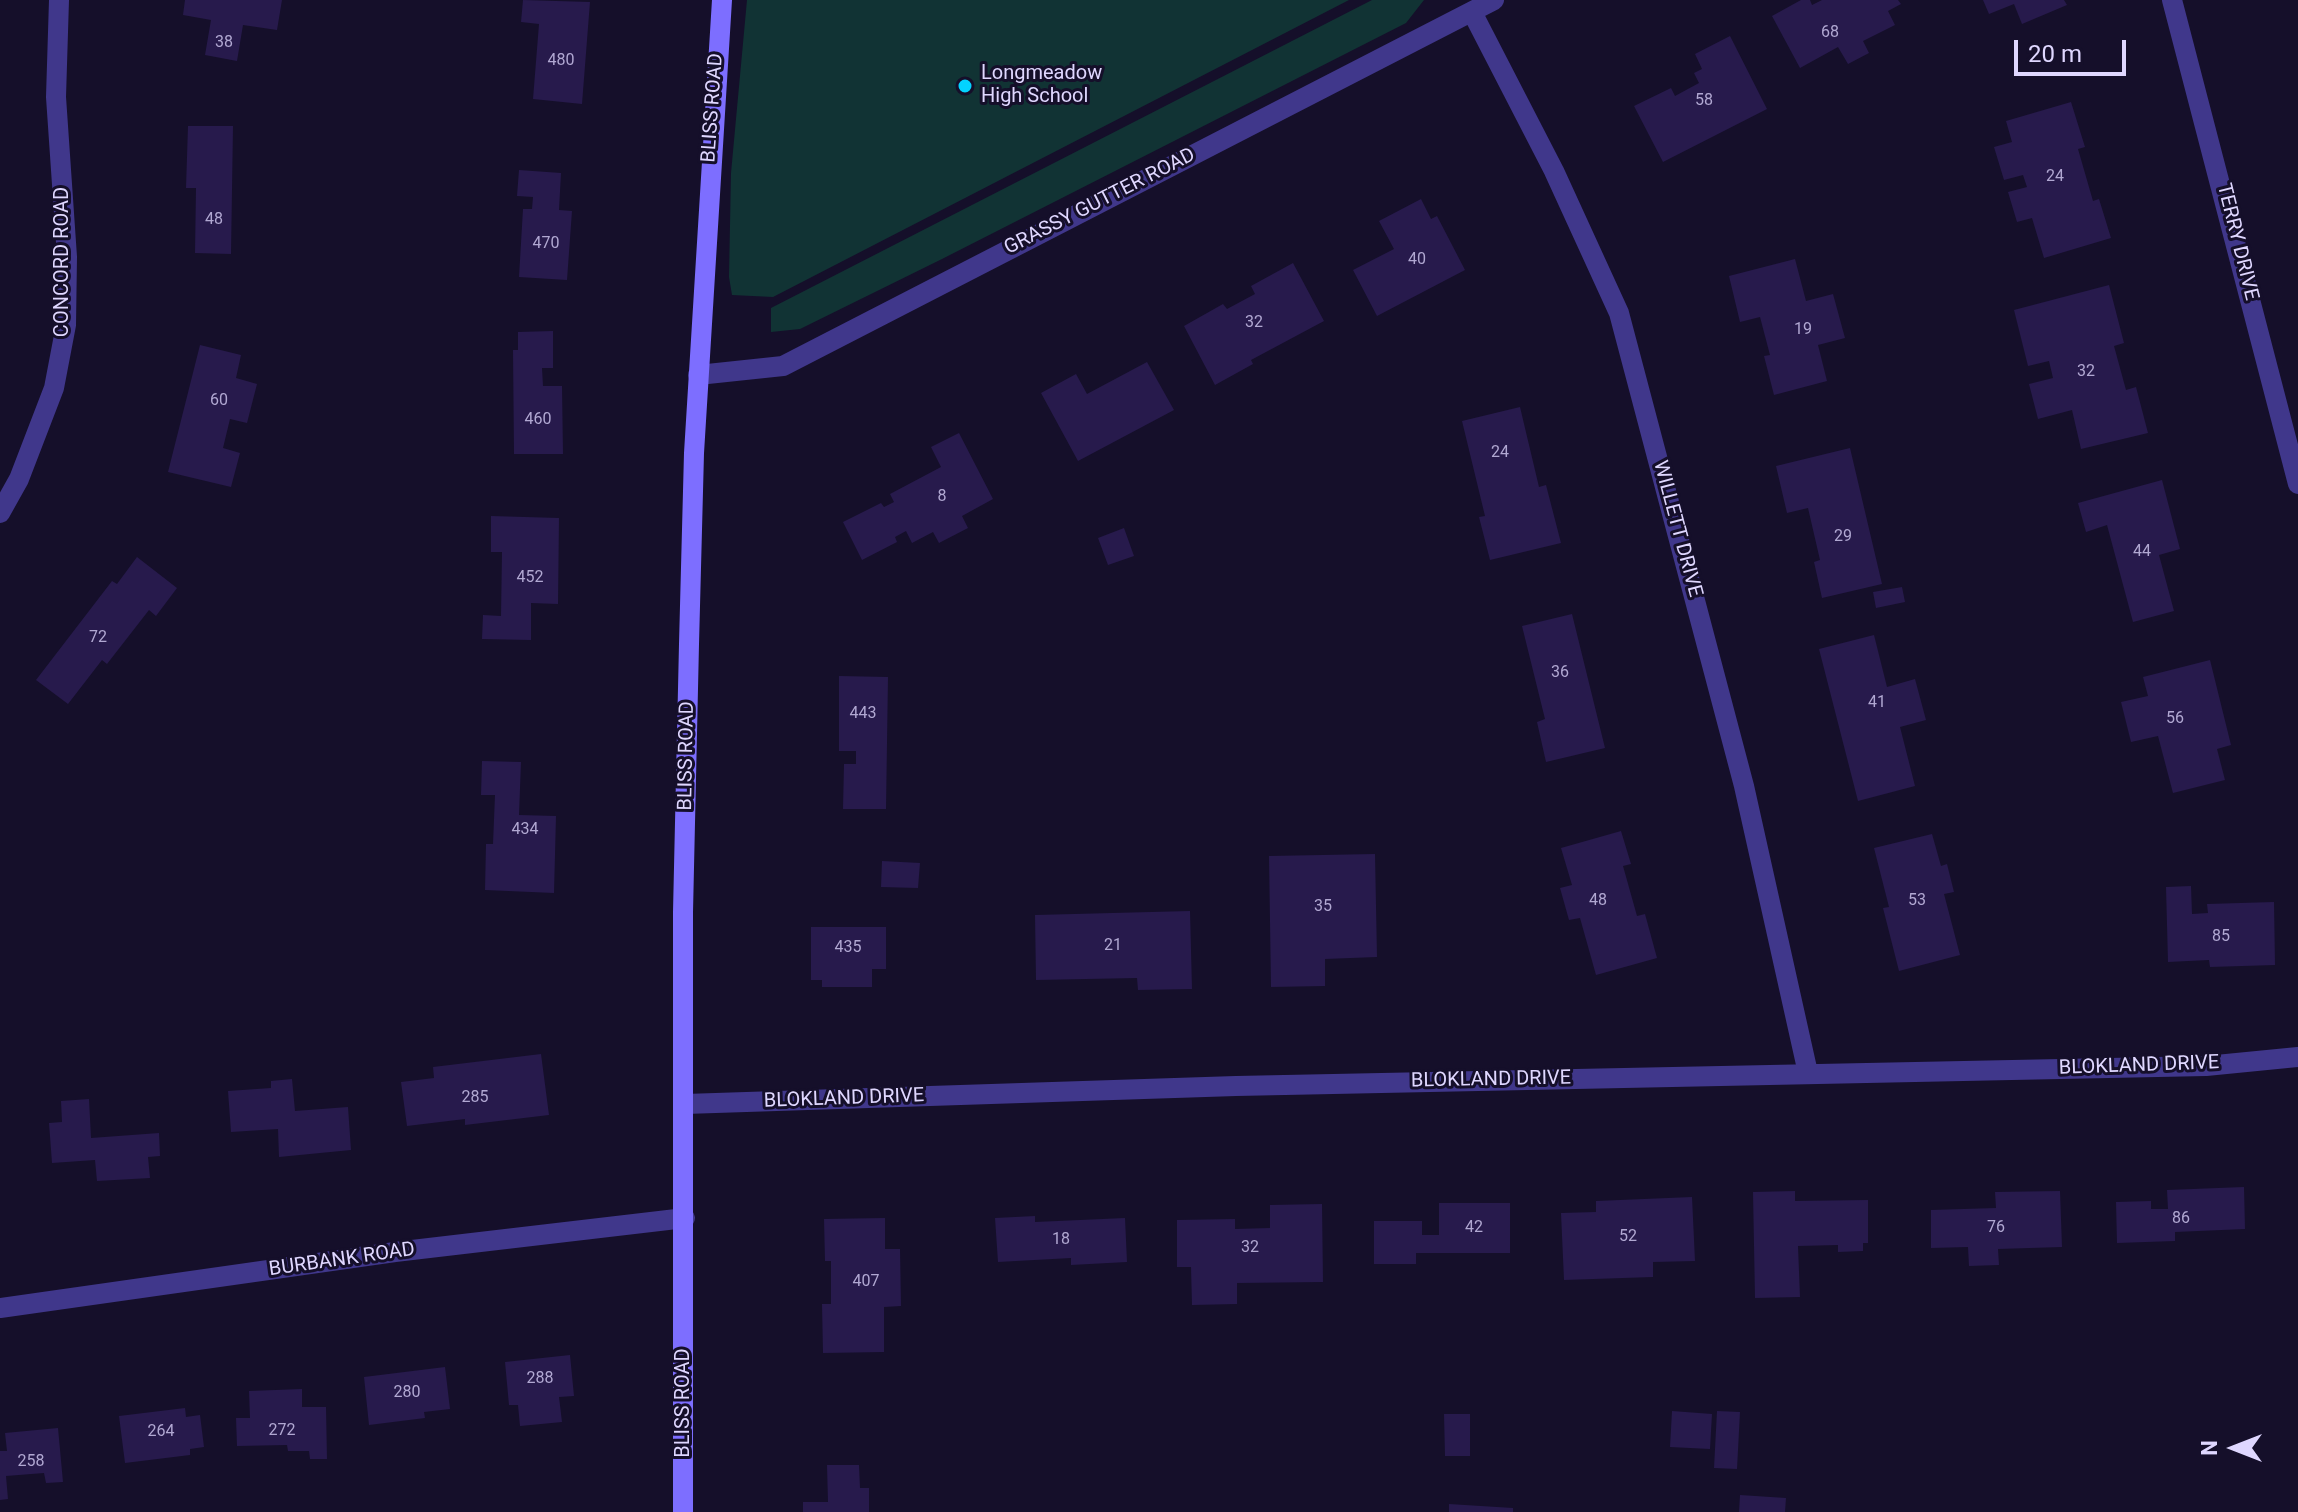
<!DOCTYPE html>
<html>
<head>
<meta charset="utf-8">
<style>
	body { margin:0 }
	#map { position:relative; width:2298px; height:1512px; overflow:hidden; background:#150f2a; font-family:Roboto,sans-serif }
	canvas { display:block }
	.north { position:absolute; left:2194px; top:1408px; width:80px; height:80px; -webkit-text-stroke:6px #150f2a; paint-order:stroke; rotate:270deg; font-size:22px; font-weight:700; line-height:32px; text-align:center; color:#dfd7ff }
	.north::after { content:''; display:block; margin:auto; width:28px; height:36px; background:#dfd7ff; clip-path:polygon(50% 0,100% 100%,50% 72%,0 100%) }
	.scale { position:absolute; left:2014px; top:40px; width:112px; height:36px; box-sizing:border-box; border:4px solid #dfd7ff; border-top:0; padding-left:10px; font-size:24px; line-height:28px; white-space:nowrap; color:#dfd7ff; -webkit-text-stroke:6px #150f2a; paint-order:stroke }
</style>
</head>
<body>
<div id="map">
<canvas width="2298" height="1512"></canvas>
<div class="north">N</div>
<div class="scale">20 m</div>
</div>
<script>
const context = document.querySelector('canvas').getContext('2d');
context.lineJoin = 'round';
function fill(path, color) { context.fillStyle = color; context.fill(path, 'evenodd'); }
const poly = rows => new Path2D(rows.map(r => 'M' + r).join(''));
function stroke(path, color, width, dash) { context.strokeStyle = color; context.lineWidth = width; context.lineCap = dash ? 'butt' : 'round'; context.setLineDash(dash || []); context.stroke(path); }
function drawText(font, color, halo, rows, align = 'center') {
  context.font = font + ' Roboto,sans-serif'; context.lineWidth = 6; context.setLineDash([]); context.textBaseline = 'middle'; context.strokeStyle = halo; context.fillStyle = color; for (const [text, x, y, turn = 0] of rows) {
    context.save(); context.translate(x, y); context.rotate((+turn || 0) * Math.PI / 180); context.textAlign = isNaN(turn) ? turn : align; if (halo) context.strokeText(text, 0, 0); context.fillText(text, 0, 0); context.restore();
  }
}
fill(poly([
	[747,0,1349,0,773,297,732,295,729,277,731,173],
	[1372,0,1424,0,1406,23,942,259,800,329,771,332,771,308]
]), '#113334');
fill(poly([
	[185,0,282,0,277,30,243,25,237,61,205,55,211,20,183,15],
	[523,0,590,2,582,104,533,99,539,24,521,22],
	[1801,0,1810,0,1812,5,1822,0,1898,0,1901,4,1888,11,1895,25,1863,41,1869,53,1848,64,1838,47,1800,68,1772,16],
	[1983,0,2064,0,2067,5,2022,24,2014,4,1989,14],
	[1730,36,1767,109,1663,162,1634,106,1671,88,1675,96,1699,83,1694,73,1702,69,1695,54],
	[2071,102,2085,147,2078,149,2093,201,2099,199,2111,238,2044,258,2032,218,2017,222,2008,192,2027,187,2023,175,2004,180,1994,147,2012,142,2006,121],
	[188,126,233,126,231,254,195,253,196,188,186,188],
	[519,170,561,173,559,210,572,211,567,280,519,277,523,209,532,209,533,197,517,196],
	[1421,199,1431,219,1437,216,1465,270,1377,316,1353,270,1394,249,1379,221],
	[1795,259,1806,301,1833,294,1845,338,1818,345,1827,381,1774,395,1764,356,1770,355,1760,317,1740,322,1729,276],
	[1293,263,1324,321,1251,360,1253,364,1215,385,1184,326,1223,304,1227,309,1255,294,1251,286],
	[2109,285,2124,343,2114,346,2126,390,2136,387,2148,433,2081,449,2072,410,2038,419,2029,384,2053,378,2049,361,2028,366,2014,310],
	[553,331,553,368,542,368,543,386,562,386,563,454,514,454,513,350,518,350,518,332],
	[200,345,241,355,236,378,257,384,247,423,230,419,223,448,240,453,231,487,168,472],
	[1147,362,1174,410,1078,461,1041,393,1076,374,1087,394],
	[1520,407,1539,487,1546,485,1561,543,1490,560,1479,517,1485,516,1462,421],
	[959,433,993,499,962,516,968,528,939,543,933,532,912,543,906,531,895,537,897,542,862,560,843,522,881,503,884,507,894,502,890,494,941,467,931,447],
	[1850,448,1882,584,1822,598,1814,562,1820,560,1808,508,1787,513,1776,466],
	[2162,480,2180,549,2159,555,2174,611,2133,622,2107,525,2086,532,2078,503],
	[491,516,559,518,558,604,531,603,531,640,482,639,483,615,501,616,502,552,491,552],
	[1124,528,1134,556,1108,565,1098,538],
	[137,557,177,588,156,616,149,610,107,664,102,660,68,704,36,680,112,581,117,584],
	[1902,587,1905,602,1876,608,1873,592],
	[1572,614,1605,748,1546,762,1537,722,1545,719,1522,626],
	[1874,635,1887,687,1915,679,1926,720,1900,727,1915,786,1858,801,1819,649],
	[2210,660,2231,745,2217,749,2225,780,2173,793,2158,736,2131,742,2121,702,2148,696,2143,677],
	[839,676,888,677,886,809,843,809,844,764,856,764,856,751,839,751],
	[482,761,521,762,519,815,556,816,554,893,485,890,486,844,493,844,495,795,481,795],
	[1621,831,1631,864,1623,866,1637,916,1645,914,1657,958,1596,975,1580,918,1569,920,1560,888,1572,885,1561,848],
	[1932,834,1941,866,1947,864,1954,892,1944,894,1960,955,1899,971,1883,908,1889,907,1874,848],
	[1375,854,1377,957,1325,959,1325,986,1271,987,1269,856],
	[882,861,920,863,918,888,881,887],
	[2191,886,2192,914,2208,913,2207,904,2274,902,2275,965,2210,967,2209,960,2168,962,2166,887],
	[1190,911,1192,989,1138,990,1137,978,1036,980,1035,915],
	[811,927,886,927,886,969,872,969,872,987,822,987,822,980,811,980],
	[541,1054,549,1115,465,1125,465,1119,407,1126,401,1082,434,1078,433,1067],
	[292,1079,295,1111,348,1107,351,1150,279,1157,278,1129,231,1132,228,1091,271,1088,271,1081],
	[89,1099,91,1138,159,1133,160,1156,148,1157,150,1178,97,1181,95,1160,52,1163,49,1123,62,1122,61,1101],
	[2244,1187,2245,1229,2175,1232,2175,1241,2117,1243,2116,1202,2151,1201,2151,1209,2168,1209,2167,1190],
	[1795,1191,1795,1201,1868,1200,1868,1243,1863,1243,1863,1251,1838,1252,1838,1245,1798,1246,1800,1297,1755,1298,1753,1192],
	[2060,1191,2062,1247,1998,1249,1999,1265,1969,1266,1968,1247,1931,1248,1931,1210,1996,1208,1995,1192],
	[1692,1197,1695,1261,1653,1262,1653,1277,1564,1280,1561,1213,1596,1212,1596,1201],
	[1439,1203,1510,1203,1510,1253,1416,1253,1416,1264,1374,1264,1374,1221,1422,1221,1422,1235,1439,1235],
	[1322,1204,1323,1282,1237,1283,1237,1304,1192,1305,1191,1267,1177,1267,1177,1220,1235,1219,1235,1229,1270,1228,1270,1205],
	[1035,1216,1035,1222,1125,1218,1127,1262,1071,1265,1071,1258,998,1262,995,1218],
	[885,1218,885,1249,900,1249,901,1306,884,1307,884,1352,823,1353,822,1304,831,1304,831,1261,825,1261,824,1219],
	[570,1355,574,1396,559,1397,562,1422,520,1426,518,1405,509,1405,505,1362],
	[445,1367,450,1409,424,1412,425,1418,369,1425,364,1377],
	[302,1389,302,1407,326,1407,327,1459,310,1459,309,1451,288,1451,287,1445,237,1446,236,1418,250,1418,249,1391],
	[185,1408,186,1417,200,1415,204,1447,190,1449,190,1455,125,1463,119,1416],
	[1672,1411,1712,1414,1710,1449,1670,1447],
	[1717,1411,1740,1412,1737,1469,1714,1468],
	[1444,1414,1470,1414,1470,1456,1445,1456],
	[58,1428,63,1482,46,1483,44,1473,6,1476,8,1499,0,1500,0,1451,7,1451,5,1433],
	[827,1465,859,1465,860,1488,869,1488,869,1512,803,1512,803,1502,828,1502],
	[1740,1495,1786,1498,1785,1512,1739,1512],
	[1449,1504,1513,1508,1513,1512,1449,1512]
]), '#271a4c');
stroke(poly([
	[2172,0,2298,484],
	[1472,12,1554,171,1619,313,1744,786,1808,1073],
	[698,375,783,366,1494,0],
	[0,513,19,479,54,388,66,325,67,257,56,97,59,0],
	[685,1104,1236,1086,2206,1066,2298,1057],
	[0,1308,395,1252,685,1218]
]), '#40378b', 20);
stroke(poly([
	[683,1512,683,912,689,644,694,453,722,0]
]), '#7d6eff', 20);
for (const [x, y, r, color] of [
	[965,86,8,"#03d3ff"]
]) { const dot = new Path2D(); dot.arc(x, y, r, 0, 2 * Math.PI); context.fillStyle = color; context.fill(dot); stroke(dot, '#150f2a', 3); }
drawText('16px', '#b1a8d2', null, [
	["68",1830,33],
	["38",224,43],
	["480",561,61],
	["58",1704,101],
	["24",2055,177],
	["48",214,220],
	["470",546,244],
	["40",1417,260],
	["32",1254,323],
	["19",1803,330],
	["32",2086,372],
	["60",219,401],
	["460",538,420],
	["24",1500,453],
	["8",942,497],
	["29",1843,537],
	["44",2142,552],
	["452",530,578],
	["72",98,638],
	["36",1560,673],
	["41",1877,703],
	["443",863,714],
	["56",2175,719],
	["434",525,830],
	["48",1598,901],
	["53",1917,901],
	["35",1323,907],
	["85",2221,937],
	["21",1113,946],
	["435",848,948],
	["285",475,1098],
	["86",2181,1219],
	["42",1474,1228],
	["76",1996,1228],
	["52",1628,1237],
	["18",1061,1240],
	["32",1250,1248],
	["407",866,1282],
	["288",540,1379],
	["280",407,1393],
	["272",282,1431],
	["264",161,1432],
	["258",31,1462]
]);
drawText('20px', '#dfd7ff', '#150f2a', [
	["Longmeadow",981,74],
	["High School",981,97]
], 'left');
drawText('20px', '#dfd7ff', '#150f2a', [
	["BLISS ROAD",713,108,-86],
	["GRASSY GUTTER ROAD",1100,202,-27],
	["TERRY DRIVE",2237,242,76],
	["CONCORD ROAD",63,262,-90],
	["WILLETT DRIVE",1677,529,75],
	["BLISS ROAD",687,756,-89],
	["BLOKLAND DRIVE",2139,1066,-2],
	["BLOKLAND DRIVE",1491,1080,-1],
	["BLOKLAND DRIVE",844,1099,-2],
	["BURBANK ROAD",342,1260,-8],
	["BLISS ROAD",684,1403,-90]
]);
</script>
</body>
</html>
